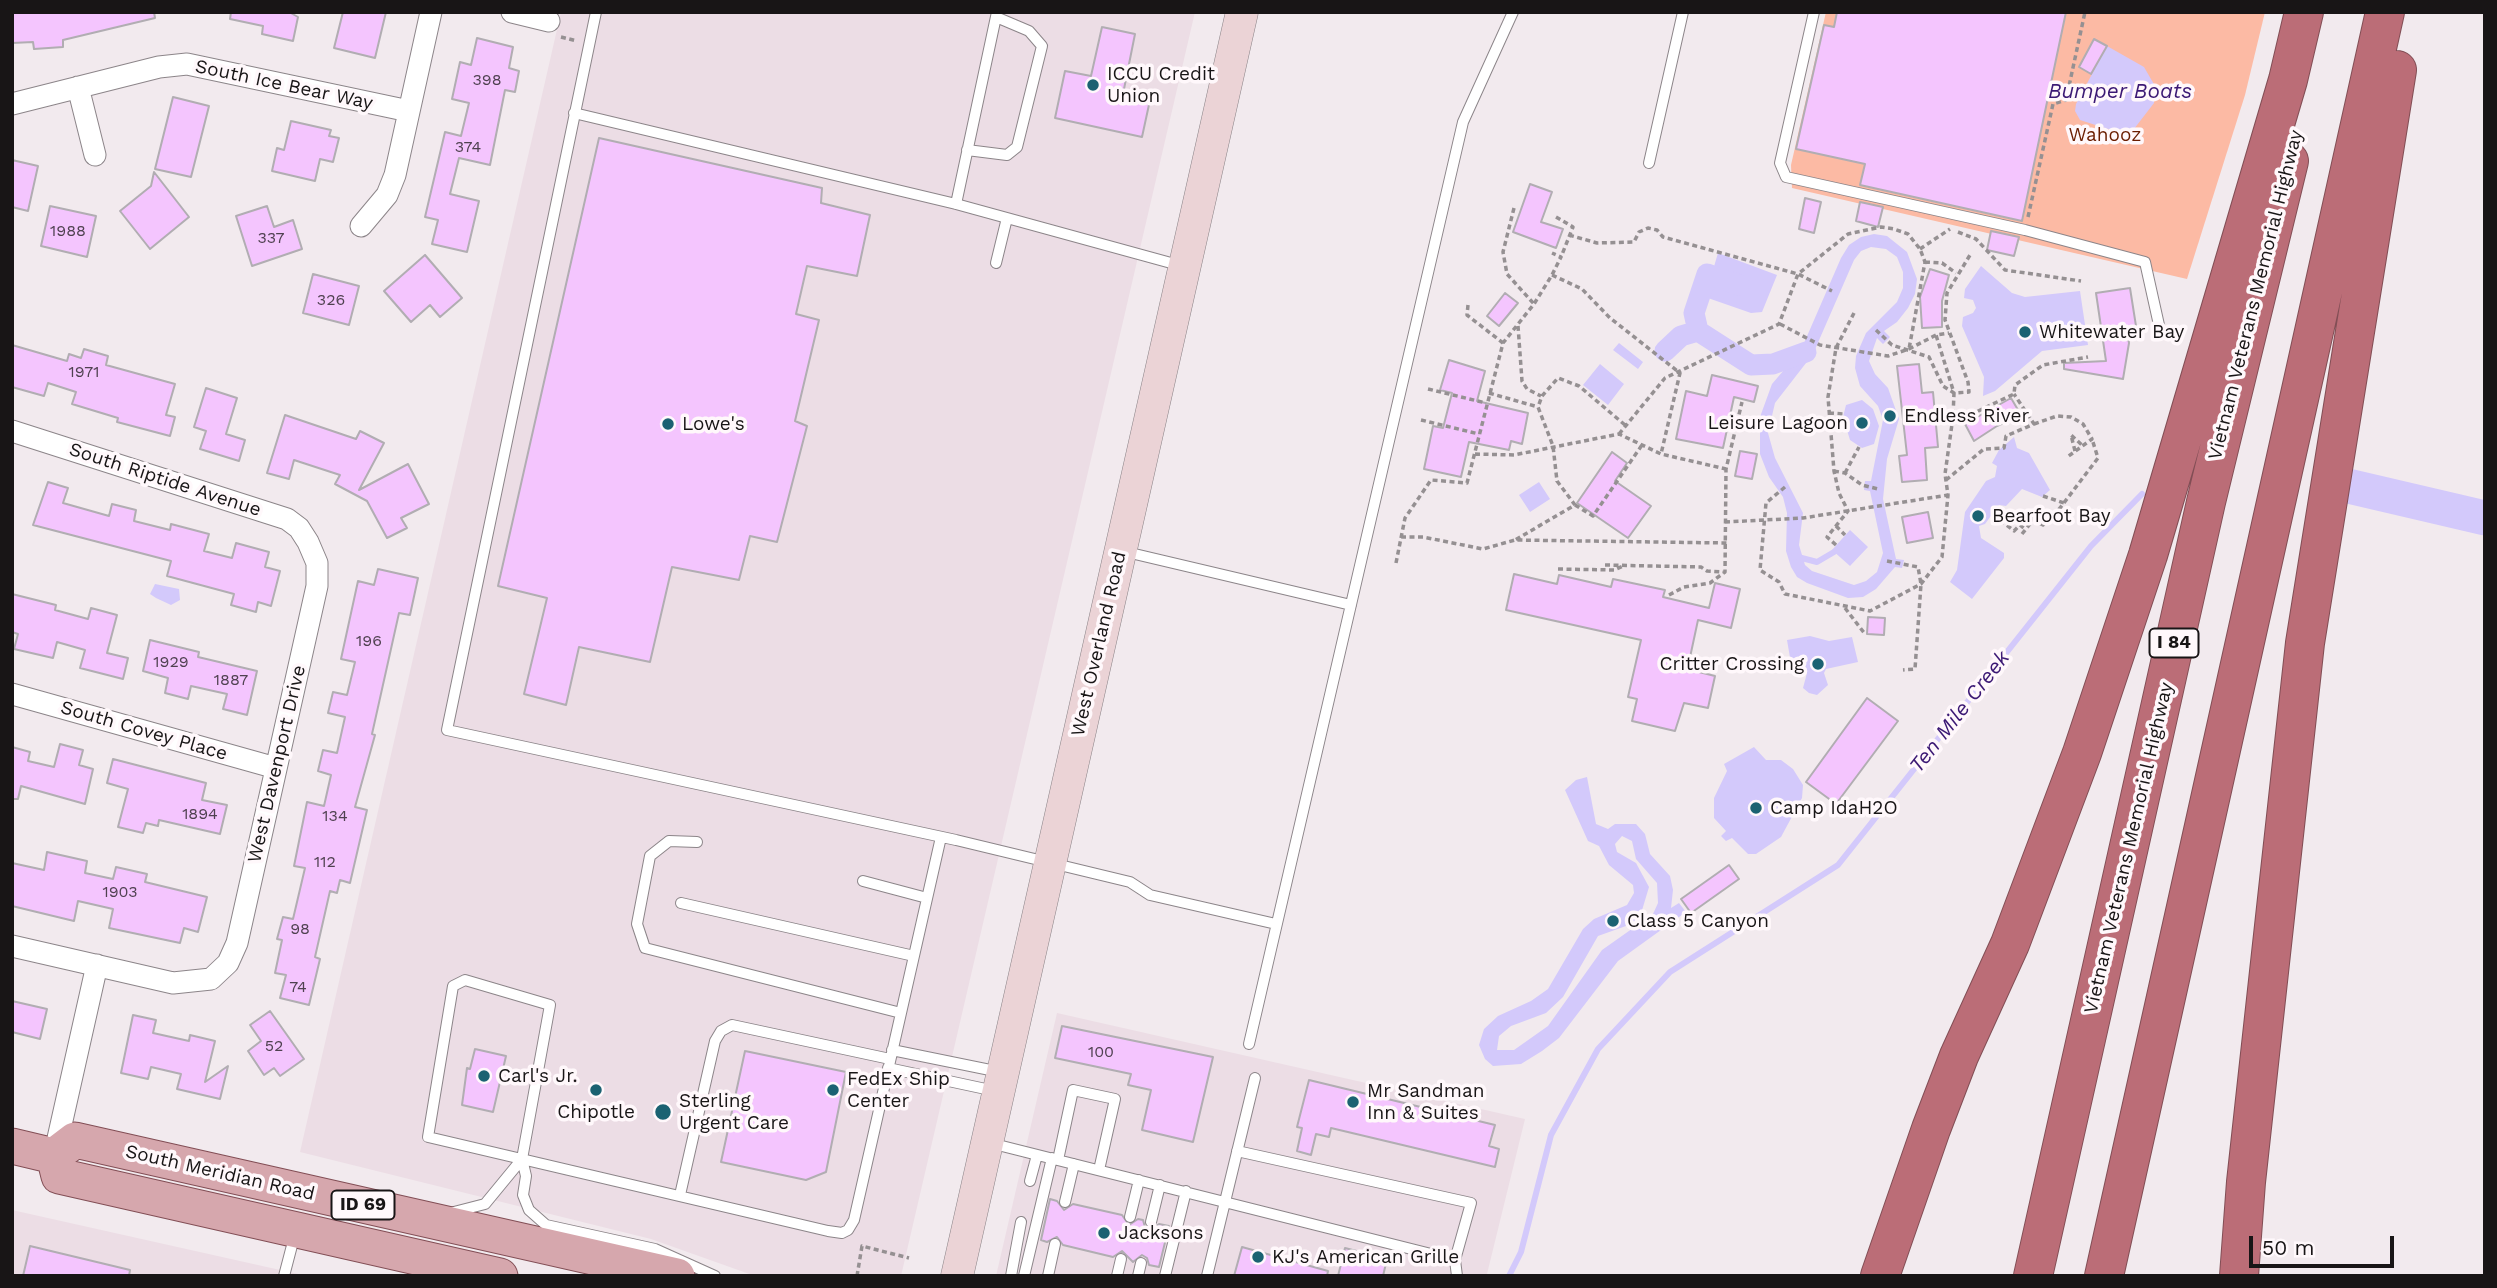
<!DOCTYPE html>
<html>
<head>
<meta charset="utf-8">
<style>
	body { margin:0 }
	#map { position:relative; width:2497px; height:1288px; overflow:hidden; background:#f2eaee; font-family:"Work Sans",sans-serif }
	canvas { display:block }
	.frame { position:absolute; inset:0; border:14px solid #181516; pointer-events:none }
	.scale { position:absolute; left:2249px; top:1236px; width:145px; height:32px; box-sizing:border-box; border:4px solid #181516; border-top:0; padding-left:9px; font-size:21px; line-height:24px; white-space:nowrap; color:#181516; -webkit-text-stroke:5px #fff8fb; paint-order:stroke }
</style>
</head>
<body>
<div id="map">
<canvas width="2497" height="1288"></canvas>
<div class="frame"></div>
<div class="scale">50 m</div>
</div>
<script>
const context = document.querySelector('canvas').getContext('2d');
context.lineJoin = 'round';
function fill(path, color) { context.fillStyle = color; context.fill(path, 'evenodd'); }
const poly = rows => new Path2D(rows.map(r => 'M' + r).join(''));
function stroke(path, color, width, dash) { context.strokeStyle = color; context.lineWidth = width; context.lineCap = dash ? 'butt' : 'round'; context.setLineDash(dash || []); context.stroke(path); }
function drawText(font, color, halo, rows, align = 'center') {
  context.font = font + ' "Work Sans",sans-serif'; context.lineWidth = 7; context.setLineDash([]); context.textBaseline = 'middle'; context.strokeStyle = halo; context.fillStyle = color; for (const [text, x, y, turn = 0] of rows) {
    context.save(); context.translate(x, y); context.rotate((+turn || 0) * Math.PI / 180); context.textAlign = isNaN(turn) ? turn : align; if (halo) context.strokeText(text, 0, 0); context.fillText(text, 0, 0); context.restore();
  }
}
fill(poly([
	[561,12,1195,12,901,1276,755,1276,651,1239,300,1152],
	[1057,1013,1525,1119,1487,1274,996,1276],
	[12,1210,307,1276,12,1276]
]), '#ecdde5');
fill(poly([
	[1826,12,2265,12,2245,95,2187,279,1792,188,1791,165]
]), '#fcbaa4');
fill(poly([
	[2107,46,2144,67,2155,86,2154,103,2134,129,2111,130,2080,120,2075,111,2076,104],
	[1874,234,1887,236,1907,252,1917,279,1915,294,1908,308,1897,322,1884,331,1890,337,1883,344,1877,338,1869,361,1875,374,1888,388,1899,419,1887,459,1883,499,1896,559,1904,560,1902,568,1895,567,1876,589,1863,597,1848,598,1807,583,1797,577,1791,567,1786,551,1787,513,1783,497,1769,477,1760,454,1760,417,1772,384,1801,350,1841,258,1849,245,1861,237],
	[1871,247,1886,249,1897,257,1903,272,1903,288,1897,302,1866,333,1856,356,1855,368,1860,386,1878,406,1883,420,1871,481,1865,481,1864,490,1870,491,1883,553,1877,572,1866,581,1854,585,1812,571,1805,565,1799,545,1803,513,1775,458,1768,433,1775,403,1813,354,1854,260,1861,251],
	[1718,253,1777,275,1762,312,1751,313,1705,297],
	[1981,266,2012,293,2025,297,2080,291,2088,345,2042,351,1995,391,1983,396,1984,377,1962,326,1963,317,1973,313,1976,308,1973,300,1964,298,1965,289],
	[1619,343,1643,362,1638,369,1613,350],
	[1600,364,1624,384,1608,405,1583,385],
	[1862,400,1873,409,1879,426,1874,444,1862,448,1850,440,1843,417,1846,405],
	[2014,437,2017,448,2029,453,2050,490,2042,497,2022,489,2006,506,1999,505,1985,524,1979,526,1981,538,2004,553,2004,558,1972,599,1950,582,1957,570,1965,512,1986,481,1995,477,1997,466,1992,463,1999,450],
	[1539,482,1550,499,1530,512,1519,495],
	[1850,530,1868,547,1850,566,1832,550],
	[155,584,179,589,180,600,171,605,156,598,150,594],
	[1810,636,1829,641,1852,637,1858,662,1826,669,1824,673,1828,685,1817,695,1809,693,1803,688,1807,673,1793,675,1787,640],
	[1754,747,1766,760,1781,760,1793,769,1803,785,1802,798,1781,837,1756,854,1748,854,1732,838,1726,841,1721,836,1726,831,1714,818,1714,798,1727,771,1724,764],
	[1587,777,1596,824,1608,829,1615,824,1636,824,1645,834,1650,854,1670,876,1673,890,1671,908,1679,903,1686,912,1618,961,1559,1038,1542,1051,1521,1064,1493,1066,1485,1059,1479,1045,1484,1029,1498,1016,1531,1001,1548,989,1583,929,1594,919,1627,905,1634,893,1633,885,1609,865,1599,846,1588,841,1565,790,1576,780],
	[1622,836,1632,841,1636,859,1657,883,1658,903,1653,914,1602,950,1548,1026,1514,1050,1497,1050,1499,1036,1511,1026,1546,1013,1563,997,1598,936,1626,926,1640,917,1649,887,1636,863,1617,852,1615,844]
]), '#d3c9fb');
stroke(poly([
	[1794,556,1817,562,1834,552],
	[1509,1276,1521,1252,1551,1135,1598,1049,1670,972,1838,865,2091,546,2142,494]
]), '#d3c9fb', 6);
stroke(poly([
	[1739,285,1707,274,1694,313,1698,331,1751,365,1773,364,1806,352],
	[1665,351,1681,336,1698,331]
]), '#d3c9fb', 21);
stroke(poly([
	[2331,482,2485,518]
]), '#d3c9fb', 35);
const building = poly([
	[12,12,154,12,155,18,63,40,63,47,34,49,33,42,12,43,12,12],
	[231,12,289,12,298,17,293,41,262,34,263,26,230,19,231,12],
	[343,12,386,12,375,58,334,48,343,12],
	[1837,12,2066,12,2022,221,1860,185,1865,164,1796,149,1824,25,1834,27,1837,12],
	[1102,27,1135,34,1123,94,1150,100,1142,137,1055,118,1065,71,1091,76,1102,27],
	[477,38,513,47,509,68,519,71,515,92,505,90,490,165,459,158,450,194,479,201,467,252,432,244,438,220,425,217,445,132,461,136,469,103,452,99,460,62,471,65,477,38],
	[2094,39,2107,46,2091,74,2079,67,2094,39],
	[173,97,209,106,191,177,155,169,173,97],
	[291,121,331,130,329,136,339,138,333,162,320,159,315,181,272,171,277,148,284,150,291,121],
	[599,138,822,188,821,203,870,215,857,276,807,266,796,314,819,320,795,421,807,426,777,542,750,536,739,580,672,567,650,662,579,647,566,705,524,694,547,598,498,586,599,138],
	[12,160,38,166,28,211,12,207,12,160],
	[154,172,189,217,150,249,120,211,151,186,154,172],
	[1530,184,1552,192,1541,222,1563,229,1556,248,1513,232,1530,184],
	[1805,198,1821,202,1814,233,1799,229,1805,198],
	[1860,202,1883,207,1878,227,1856,221,1860,202],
	[50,206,96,216,87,257,41,246,50,206],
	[267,206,274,227,293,220,302,249,252,266,236,216,267,206],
	[1991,231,2019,237,2014,256,1987,250,1991,231],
	[425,255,462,298,440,317,430,305,411,322,384,291,425,255],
	[1930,269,1949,275,1942,301,1942,327,1922,328,1920,297,1930,269],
	[313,274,359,286,349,325,303,313,313,274],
	[2130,288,2136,326,2126,327,2129,343,2123,379,2064,369,2064,363,2106,361,2096,293,2130,288],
	[1505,293,1518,303,1499,326,1487,316,1505,293],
	[12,345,67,361,69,354,81,358,84,349,108,356,106,365,175,384,166,415,175,417,170,436,117,422,118,418,72,404,76,392,48,383,44,396,12,387,12,345],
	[1449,360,1485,371,1477,401,1528,413,1522,444,1511,441,1509,450,1469,442,1461,477,1424,469,1433,426,1443,428,1452,393,1440,390,1449,360],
	[1919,364,1922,393,1933,392,1938,447,1925,448,1927,480,1902,482,1899,456,1907,455,1897,366,1919,364],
	[1712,375,1758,386,1754,402,1734,397,1723,448,1676,439,1686,391,1707,396,1712,375],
	[206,388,237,398,226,434,245,440,239,461,200,449,206,431,194,427,206,388],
	[2011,398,2021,415,1997,426,1974,441,1965,424,2011,398],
	[285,415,356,439,360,431,384,443,359,490,408,464,429,504,401,518,407,528,387,538,367,501,335,484,340,475,294,460,289,479,267,473,285,415],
	[1740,451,1757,454,1752,479,1735,476,1740,451],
	[1612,452,1627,463,1615,481,1651,506,1628,538,1577,503,1612,452],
	[48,482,68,488,63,503,109,516,112,504,136,510,134,521,170,530,171,524,209,534,204,551,232,558,236,543,269,552,265,567,280,571,271,606,258,602,256,612,231,605,234,594,167,576,171,561,33,525,48,482],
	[1928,512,1933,538,1907,543,1902,517,1928,512],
	[378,569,418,578,410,615,399,613,372,734,375,735,355,807,367,810,350,883,340,880,337,893,330,891,315,957,320,959,309,1005,280,998,286,975,275,973,282,940,277,939,283,917,293,919,305,868,294,866,307,802,324,806,331,775,318,771,323,750,337,753,345,717,328,713,333,692,347,695,355,662,341,659,358,581,374,585,378,569],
	[1514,574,1557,584,1559,575,1611,587,1613,579,1665,590,1663,597,1709,608,1715,583,1740,589,1731,628,1698,620,1689,662,1693,663,1691,670,1715,676,1708,708,1684,703,1675,731,1632,721,1637,699,1628,697,1641,640,1506,610,1514,574],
	[12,594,56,605,55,610,88,619,91,608,117,615,107,653,128,658,123,679,80,668,85,650,57,642,53,658,14,649,18,634,12,632,12,594],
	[1868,617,1885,618,1884,635,1867,634,1868,617],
	[150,640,199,652,198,657,257,671,247,715,223,709,227,694,191,686,188,699,165,693,168,678,143,671,150,640],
	[1867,698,1898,721,1836,804,1806,782,1867,698],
	[60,744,83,750,79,765,93,769,85,804,21,786,18,799,12,799,12,747,30,752,28,761,54,767,60,744],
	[113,759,206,783,202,800,227,805,220,834,159,820,158,826,146,823,143,833,118,827,128,789,107,783,113,759],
	[47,852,87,861,85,873,113,879,116,867,147,874,145,882,207,897,198,932,184,928,180,943,109,928,113,909,78,901,74,921,12,906,12,863,44,870,47,852],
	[1729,865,1739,879,1691,913,1681,899,1729,865],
	[12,1001,47,1009,40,1039,12,1032,12,1001],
	[270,1011,304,1059,280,1076,274,1068,264,1075,248,1051,261,1041,250,1025,270,1011],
	[133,1015,156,1020,153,1033,189,1041,190,1035,215,1041,205,1082,228,1066,220,1099,177,1089,181,1074,151,1067,148,1079,121,1073,133,1015],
	[1062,1026,1213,1057,1193,1142,1142,1130,1151,1090,1128,1085,1131,1074,1055,1058,1062,1026],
	[475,1049,506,1056,493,1112,462,1105,467,1068,470,1069,475,1049],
	[745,1051,846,1072,826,1172,806,1180,721,1162,745,1051],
	[1309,1080,1495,1125,1489,1146,1499,1149,1495,1167,1331,1128,1329,1137,1316,1134,1311,1155,1297,1151,1302,1128,1297,1127,1309,1080],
	[1050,1199,1057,1201,1064,1210,1073,1204,1122,1215,1129,1225,1138,1219,1143,1220,1145,1227,1150,1230,1159,1224,1169,1226,1159,1267,1149,1265,1147,1258,1142,1255,1133,1262,1122,1251,1113,1257,1063,1245,1057,1237,1047,1242,1041,1240,1050,1199],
	[30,1246,130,1270,129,1276,23,1276,30,1246],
	[1242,1247,1328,1271,1327,1276,1234,1276,1242,1247],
	[1345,1248,1387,1259,1383,1276,1338,1276,1345,1248]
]);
fill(building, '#f4c5fe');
stroke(building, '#b1adb2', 2);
const lane = poly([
	[596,12,447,730,956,840,1130,882,1150,895,1276,924],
	[1814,12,1780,163,1786,177,2025,230,2145,262,2161,334],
	[574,113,956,204,1182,266],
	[967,150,1007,155,1017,147,1042,46,1029,31,996,17],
	[1649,163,1683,12],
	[956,204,997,12],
	[996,263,1007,218],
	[1122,551,1351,605],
	[697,842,669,841,650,856,637,924,645,948,901,1013],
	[863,881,927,898],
	[681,903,914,956],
	[1249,1044,1463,122,1513,12],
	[892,1050,1000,1072],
	[888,1068,995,1091],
	[990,1143,1455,1260,1457,1276],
	[1237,1151,1471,1203,1455,1260],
	[522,1159,550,1005,465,980,453,986,428,1137,828,1231,842,1233,848,1230,854,1220,941,837],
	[1058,1160,1073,1090,1115,1099,1099,1170],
	[1030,1181,1037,1155],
	[680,1195,715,1041,721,1031,732,1025,890,1059],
	[1065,1202,1074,1164],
	[450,1213,485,1204,522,1159,526,1176,523,1195,529,1210,546,1225,655,1249,715,1276],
	[1130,1217,1139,1180],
	[1151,1222,1160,1185],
	[284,1276,295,1234],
	[1011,1276,1021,1222],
	[1024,1276,1052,1158],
	[1048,1276,1055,1244],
	[1117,1276,1121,1259],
	[1138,1276,1141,1263],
	[1165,1276,1186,1191],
	[1207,1276,1255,1078]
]);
const street = poly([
	[512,12,549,21],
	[78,87,95,155],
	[12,104,159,67,187,64,409,111],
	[361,226,387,195,395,175,431,12],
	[12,431,287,519,299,528,308,542,317,563,317,586,237,943,228,963,211,979,173,983,12,946],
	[12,694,276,768],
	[54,1156,97,965]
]);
const secondary = poly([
	[957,1276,1242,12]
]);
const primary = poly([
	[12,1146,54,1156],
	[54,1156,75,1140,677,1276],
	[54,1156,59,1176,500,1276]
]);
const highway = poly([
	[1880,1276,1931,1129,1959,1056,2010,944,2082,753,2148,555,2288,80,2304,12],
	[2033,1276,2206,502,2289,161],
	[2104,1276,2385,12],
	[2239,1276,2246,1182,2305,643,2397,70]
]);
stroke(lane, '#8c8589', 12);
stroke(street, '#8c8589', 23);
stroke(secondary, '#8c8589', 33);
stroke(primary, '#824e55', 37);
stroke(highway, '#824e55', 40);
stroke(poly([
	[561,37,577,41],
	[1514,208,1503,252,1507,274,1534,304],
	[1556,217,1573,227,1561,257],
	[2028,217,2053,104,2066,100,2085,12],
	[1958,232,1976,239,2005,270,2081,281],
	[1569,235,1597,243,1634,242,1639,232,1648,228,1657,230,1663,237,1798,274,1832,291],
	[1920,249,1950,229],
	[1925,262,1942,263,1956,273],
	[1552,275,1582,289,1610,318,1680,373,1661,454],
	[1468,305,1467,315,1503,343],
	[1780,324,1820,345,1888,356,1909,349,1936,335,1949,333],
	[1518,326,1522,381,1527,389,1541,396],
	[1876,330,1892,345,1929,357,1943,386,1954,393,1969,392,1968,382,1945,320,1947,293,1970,255],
	[1428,389,1486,403],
	[1489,393,1538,407],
	[1829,413,1844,414],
	[1953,417,1974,413,2014,394,2015,385,2043,365,2088,357],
	[1421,420,1479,434],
	[2034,424,2057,416,2071,417,2083,424,2092,439,2066,458],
	[1625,425,1579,386,1558,378,1542,396,1538,407,1553,446,1557,481,1575,505,1515,540,1727,543],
	[1619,434,1665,378,1779,324,1798,274,1848,234,1881,227,1894,229,1908,234,1920,249,1925,262,1909,349],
	[2075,451,2071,435,2082,445],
	[1475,454,1514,455,1619,434,1661,454,1726,469],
	[1834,471,1845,473,1862,485,1878,489],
	[1845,473,1859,447],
	[1946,480,1984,449,2004,448,2006,436,2034,424,2014,394],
	[1785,487,1766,503,1760,570,1779,582,1785,594,1870,611,1921,584,1942,557,1948,495,1945,474,1953,417,1954,393,1936,335],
	[2043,496,2064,503],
	[1575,505,1593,516,1642,445],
	[1997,508,2002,511,1998,518,2014,531,2020,525,2025,529],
	[2027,517,2033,520,2031,515],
	[1725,522,1803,518,1948,495],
	[1836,526,1845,535],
	[2022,534,2033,520,2043,525,2060,508,2098,458,2092,439],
	[1401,537,1423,537,1483,549,1515,540],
	[1836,545,1827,537,1848,511,1839,493,1834,471,1828,397,1836,348,1854,313],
	[1887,561,1918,567,1921,584,1915,669,1903,670],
	[1396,563,1405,518,1431,480,1467,483,1503,343,1534,304,1552,275,1561,257,1552,253],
	[1605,565,1701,567,1707,571,1723,572],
	[1558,569,1614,570,1623,566],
	[1669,595,1684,587,1710,583,1725,572,1726,469,1742,402],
	[1845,608,1865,634],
	[857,1276,862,1246,909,1258]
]), '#959092', 3.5, [5, 3.5]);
stroke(lane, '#fff', 10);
stroke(street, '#fff', 21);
stroke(secondary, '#ebd3d6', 32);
stroke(primary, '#d6a7ad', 35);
stroke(highway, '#bb6d77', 38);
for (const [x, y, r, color] of [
	[1093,85,7,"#1b6272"],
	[2025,332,7,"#1b6272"],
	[1890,416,7,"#1b6272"],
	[1862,423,7,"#1b6272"],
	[668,424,7,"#1b6272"],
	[1978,516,7,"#1b6272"],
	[1818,664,7,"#1b6272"],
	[1756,808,7,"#1b6272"],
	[1613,921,7,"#1b6272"],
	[484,1076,7,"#1b6272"],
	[596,1090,7,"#1b6272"],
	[833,1090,7,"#1b6272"],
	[1353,1102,7,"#1b6272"],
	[663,1112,9,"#1b6272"],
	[1104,1233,7,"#1b6272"],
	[1258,1257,7,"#1b6272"]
]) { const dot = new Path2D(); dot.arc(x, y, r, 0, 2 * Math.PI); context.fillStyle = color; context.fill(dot); stroke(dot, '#fff8fb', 2.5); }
drawText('16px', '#4f4150', null, [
	["398",487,80],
	["374",468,147],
	["1988",68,231],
	["337",271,238],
	["326",331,300],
	["1971",84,372],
	["196",369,641],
	["1929",171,662],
	["1887",231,680],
	["1894",200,814],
	["134",335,816],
	["112",325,862],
	["1903",120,892],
	["98",300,929],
	["74",298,987],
	["52",274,1046],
	["100",1101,1052]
]);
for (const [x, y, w] of [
	[2174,643,49],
	[363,1205,63]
]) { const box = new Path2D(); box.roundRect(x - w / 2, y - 14.5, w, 29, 5); context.fillStyle = '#fff8fb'; context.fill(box); stroke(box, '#181516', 2); }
drawText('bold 18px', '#181516', null, [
	["I 84",2174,643],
	["ID 69",363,1205]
]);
drawText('19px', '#181516', '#fff8fb', [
	["ICCU Credit",1107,74],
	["Union",1107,96],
	["Whitewater Bay",2039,332],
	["Endless River",1904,416],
	["Leisure Lagoon",1848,423,"right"],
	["Lowe's",682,424],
	["Bearfoot Bay",1992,516],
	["Critter Crossing",1804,664,"right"],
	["Camp IdaH2O",1770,808],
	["Class 5 Canyon",1627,921],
	["Carl's Jr.",498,1076],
	["FedEx Ship",847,1079],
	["Center",847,1101],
	["Mr Sandman",1367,1091],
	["Inn & Suites",1367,1113],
	["Sterling",679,1101],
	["Urgent Care",679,1123],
	["Chipotle",596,1112,"center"],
	["Jacksons",1118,1233],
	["KJ's American Grille",1272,1257]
], 'left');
drawText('19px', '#181516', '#fff8fb', [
	["South Ice Bear Way",284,85,12],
	["Vietnam Veterans Memorial Highway",2256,295,-76],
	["South Riptide Avenue",165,480,18],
	["West Overland Road",1099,644,-77],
	["South Covey Place",144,731,16],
	["West Davenport Drive",277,764,-77],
	["Vietnam Veterans Memorial Highway",2129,848,-77],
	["South Meridian Road",220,1173,13]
]);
drawText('19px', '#6a1d00', '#fff8fb', [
	["Wahooz",2105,135]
]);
drawText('italic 21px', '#3b1874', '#fff8fb', [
	["Bumper Boats",2120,92],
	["Ten Mile Creek",1960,712,-52]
]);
</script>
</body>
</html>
